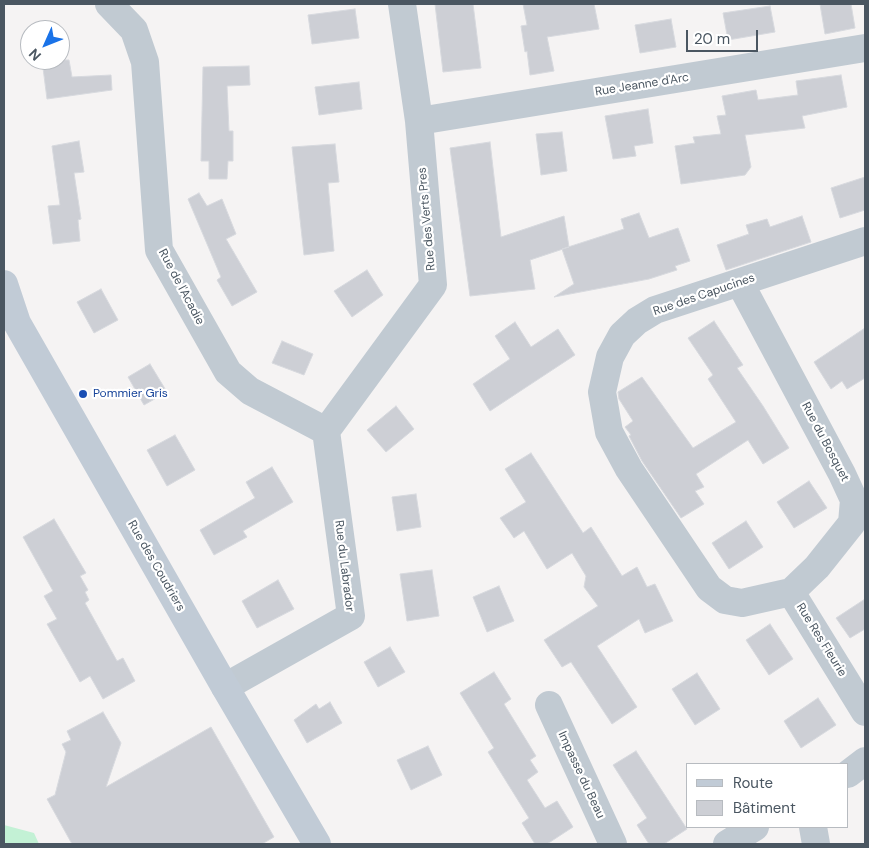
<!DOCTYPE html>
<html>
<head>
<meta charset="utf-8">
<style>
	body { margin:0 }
	#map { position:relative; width:869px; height:848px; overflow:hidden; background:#f5f3f3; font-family:"DM Sans",sans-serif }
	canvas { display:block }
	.frame { position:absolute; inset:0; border:5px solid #4a5661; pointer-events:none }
	.legend { position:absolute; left:686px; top:763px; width:162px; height:65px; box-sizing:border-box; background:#fff; border:1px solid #b7bbc0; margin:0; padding:6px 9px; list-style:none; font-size:15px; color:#4a5661 }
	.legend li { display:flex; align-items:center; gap:10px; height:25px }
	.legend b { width:25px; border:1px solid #b7bbc0 }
	.north { position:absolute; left:20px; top:20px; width:50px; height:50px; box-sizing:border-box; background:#fff; border:1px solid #b7bbc0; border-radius:50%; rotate:226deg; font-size:14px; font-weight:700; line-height:20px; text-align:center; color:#4a5661 }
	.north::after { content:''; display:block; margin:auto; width:18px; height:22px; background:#1a73e8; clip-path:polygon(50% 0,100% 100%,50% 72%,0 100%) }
	.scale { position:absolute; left:686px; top:30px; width:72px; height:22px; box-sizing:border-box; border:2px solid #4a5661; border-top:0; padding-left:6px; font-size:15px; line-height:18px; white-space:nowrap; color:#4a5661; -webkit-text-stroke:4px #fff; paint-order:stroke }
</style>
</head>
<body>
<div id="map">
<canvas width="869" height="848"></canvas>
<div class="frame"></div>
<ul class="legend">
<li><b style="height:6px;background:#c1cbd6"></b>Route</li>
<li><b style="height:14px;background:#cdcfd5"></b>Bâtiment</li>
</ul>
<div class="north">N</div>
<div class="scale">20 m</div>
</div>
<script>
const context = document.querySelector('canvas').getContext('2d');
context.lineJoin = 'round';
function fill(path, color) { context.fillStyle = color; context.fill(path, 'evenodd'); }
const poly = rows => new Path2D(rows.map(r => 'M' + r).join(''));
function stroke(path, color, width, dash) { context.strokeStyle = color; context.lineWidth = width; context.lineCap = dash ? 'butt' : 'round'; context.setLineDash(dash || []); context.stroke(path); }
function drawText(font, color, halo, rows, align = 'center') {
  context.font = font + ' "DM Sans",sans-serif'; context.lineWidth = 4.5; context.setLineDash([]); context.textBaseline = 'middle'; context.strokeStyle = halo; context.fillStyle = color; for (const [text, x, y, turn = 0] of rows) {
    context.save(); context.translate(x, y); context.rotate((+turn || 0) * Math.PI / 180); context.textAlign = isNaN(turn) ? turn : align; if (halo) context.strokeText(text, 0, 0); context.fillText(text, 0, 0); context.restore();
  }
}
fill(poly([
	[4,825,34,833,39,844,4,844]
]), '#c3f1d5');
const building = poly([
	[435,4,473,4,481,68,443,72,435,4],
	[523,4,594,4,599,29,547,37,554,71,530,75,527,51,525,52,521,26,527,25,523,4],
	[820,4,851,4,855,28,825,34,820,4],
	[770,6,775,32,728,40,723,13,770,6],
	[355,9,359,38,312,44,308,15,355,9],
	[671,19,676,47,640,53,635,25,671,19],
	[42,60,69,60,72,77,111,75,112,90,47,99,42,60],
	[249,66,250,85,227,86,229,131,233,131,233,161,228,161,227,179,209,179,209,161,201,161,203,67,249,66],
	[841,75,847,107,802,116,805,128,745,135,751,167,745,175,681,184,675,146,695,143,693,137,721,134,717,116,726,115,722,96,756,90,758,100,798,95,796,81,841,75],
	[359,82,362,109,319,115,315,87,359,82],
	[648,109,653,143,634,146,636,156,613,159,605,116,648,109],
	[562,132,567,171,541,175,536,134,562,132],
	[79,141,84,172,74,173,81,219,78,220,80,241,53,244,48,206,60,205,52,146,79,141],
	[490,142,501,237,564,216,569,247,530,260,535,289,470,296,450,148,490,142],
	[335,144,339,182,328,183,334,251,304,255,292,147,335,144],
	[865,177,865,210,840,218,831,188,865,177],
	[199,193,207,206,222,199,236,234,226,239,257,292,232,306,217,280,221,277,188,199,199,193],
	[639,213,649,238,678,228,690,261,675,266,677,270,649,279,554,297,574,284,562,249,624,229,621,219,639,213],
	[802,216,811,242,726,270,717,245,749,234,746,225,767,219,770,227,802,216],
	[367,270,383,295,352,317,334,291,367,270],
	[101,289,118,320,94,333,77,302,101,289],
	[714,321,743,365,737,368,763,406,789,448,763,464,748,440,696,474,704,487,695,491,704,504,681,518,642,461,629,436,631,435,625,427,633,421,619,399,618,392,642,377,693,448,736,422,708,379,713,375,688,338,714,321],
	[515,322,531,347,558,329,575,355,490,411,473,384,510,359,495,336,515,322],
	[865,328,865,378,847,389,842,381,831,389,814,362,865,328],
	[282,341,313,354,304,375,272,363,282,341],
	[150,364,167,392,144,405,128,377,150,364],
	[396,406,414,429,386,452,367,430,396,406],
	[175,435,195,470,167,486,147,450,175,435],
	[531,453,583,533,591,527,622,576,637,567,647,587,655,584,673,621,645,633,639,619,597,646,637,707,612,724,571,662,562,667,544,640,598,606,584,587,586,576,572,553,547,569,524,531,514,538,500,518,526,502,505,469,531,453],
	[272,467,293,502,243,531,247,537,214,555,200,530,255,498,246,482,272,467],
	[809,481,827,508,794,528,777,502,809,481],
	[416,494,421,527,397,531,392,497,416,494],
	[54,519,86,573,80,576,88,590,85,592,89,600,85,603,117,661,123,658,135,681,103,699,90,676,80,682,47,624,57,619,44,596,53,591,23,537,54,519],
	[746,521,763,547,729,569,712,543,746,521],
	[432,570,439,616,407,621,400,574,432,570],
	[278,580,294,609,257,628,242,601,278,580],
	[499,586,514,621,487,632,473,597,499,586],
	[865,599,865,629,850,638,836,618,865,599],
	[770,624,793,659,769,675,746,640,770,624],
	[390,647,405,672,378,687,364,662,390,647],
	[494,672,511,699,504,704,536,756,530,760,538,772,527,780,545,808,557,801,573,827,547,844,535,844,522,823,529,818,488,752,494,748,460,693,494,672],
	[697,673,720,709,695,725,672,689,697,673],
	[818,698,836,725,801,748,784,721,818,698],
	[330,702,342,723,307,743,294,720,316,704,319,709,330,702],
	[103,712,121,743,106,787,211,727,274,837,262,844,72,844,47,799,55,795,66,752,62,744,71,740,67,731,103,712],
	[428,746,442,775,411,790,397,760,428,746],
	[636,751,687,829,664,844,649,844,637,825,647,818,613,765,636,751]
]);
fill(building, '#cdcfd5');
stroke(building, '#d7d9de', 1);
stroke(poly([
	[109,4,134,30,145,62,159,250,228,372,250,391,326,431],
	[419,121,865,48],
	[865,241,655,310,637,321,622,335,610,357,602,392,609,432,629,469,709,588,725,600,742,603,791,592,865,712],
	[740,283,842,474,854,500,852,523,817,567,791,592],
	[326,431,433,285,419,121,402,4],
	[225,687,351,616,326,431],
	[549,705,613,844],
	[848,774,865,761],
	[813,827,816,844],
	[727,844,755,827]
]), '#c1cad2', 28);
stroke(poly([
	[4,284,17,323,225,687,317,844]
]), '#c1cbd6', 28);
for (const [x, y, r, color] of [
	[83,394,5,"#1a4fb4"]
]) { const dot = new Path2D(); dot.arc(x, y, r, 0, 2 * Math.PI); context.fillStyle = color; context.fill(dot); stroke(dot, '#fff', 2); }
drawText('12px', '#4a5661', '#fff', [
	["Rue Jeanne d'Arc",642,85,-9],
	["Rue des Verts Pres",427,219,-95],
	["Rue de l'Acadie",181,287,62],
	["Rue des Capucines",704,295,-19],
	["Rue du Bosquet",825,442,62],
	["Rue des Coudriers",156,566,60],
	["Rue du Labrador",344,566,83],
	["Rue Res Fleurie",821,640,58],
	["Impasse du Beau",581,775,65]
]);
drawText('12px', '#164399', '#fff', [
	["Pommier Gris",93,394]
], 'left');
</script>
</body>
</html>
